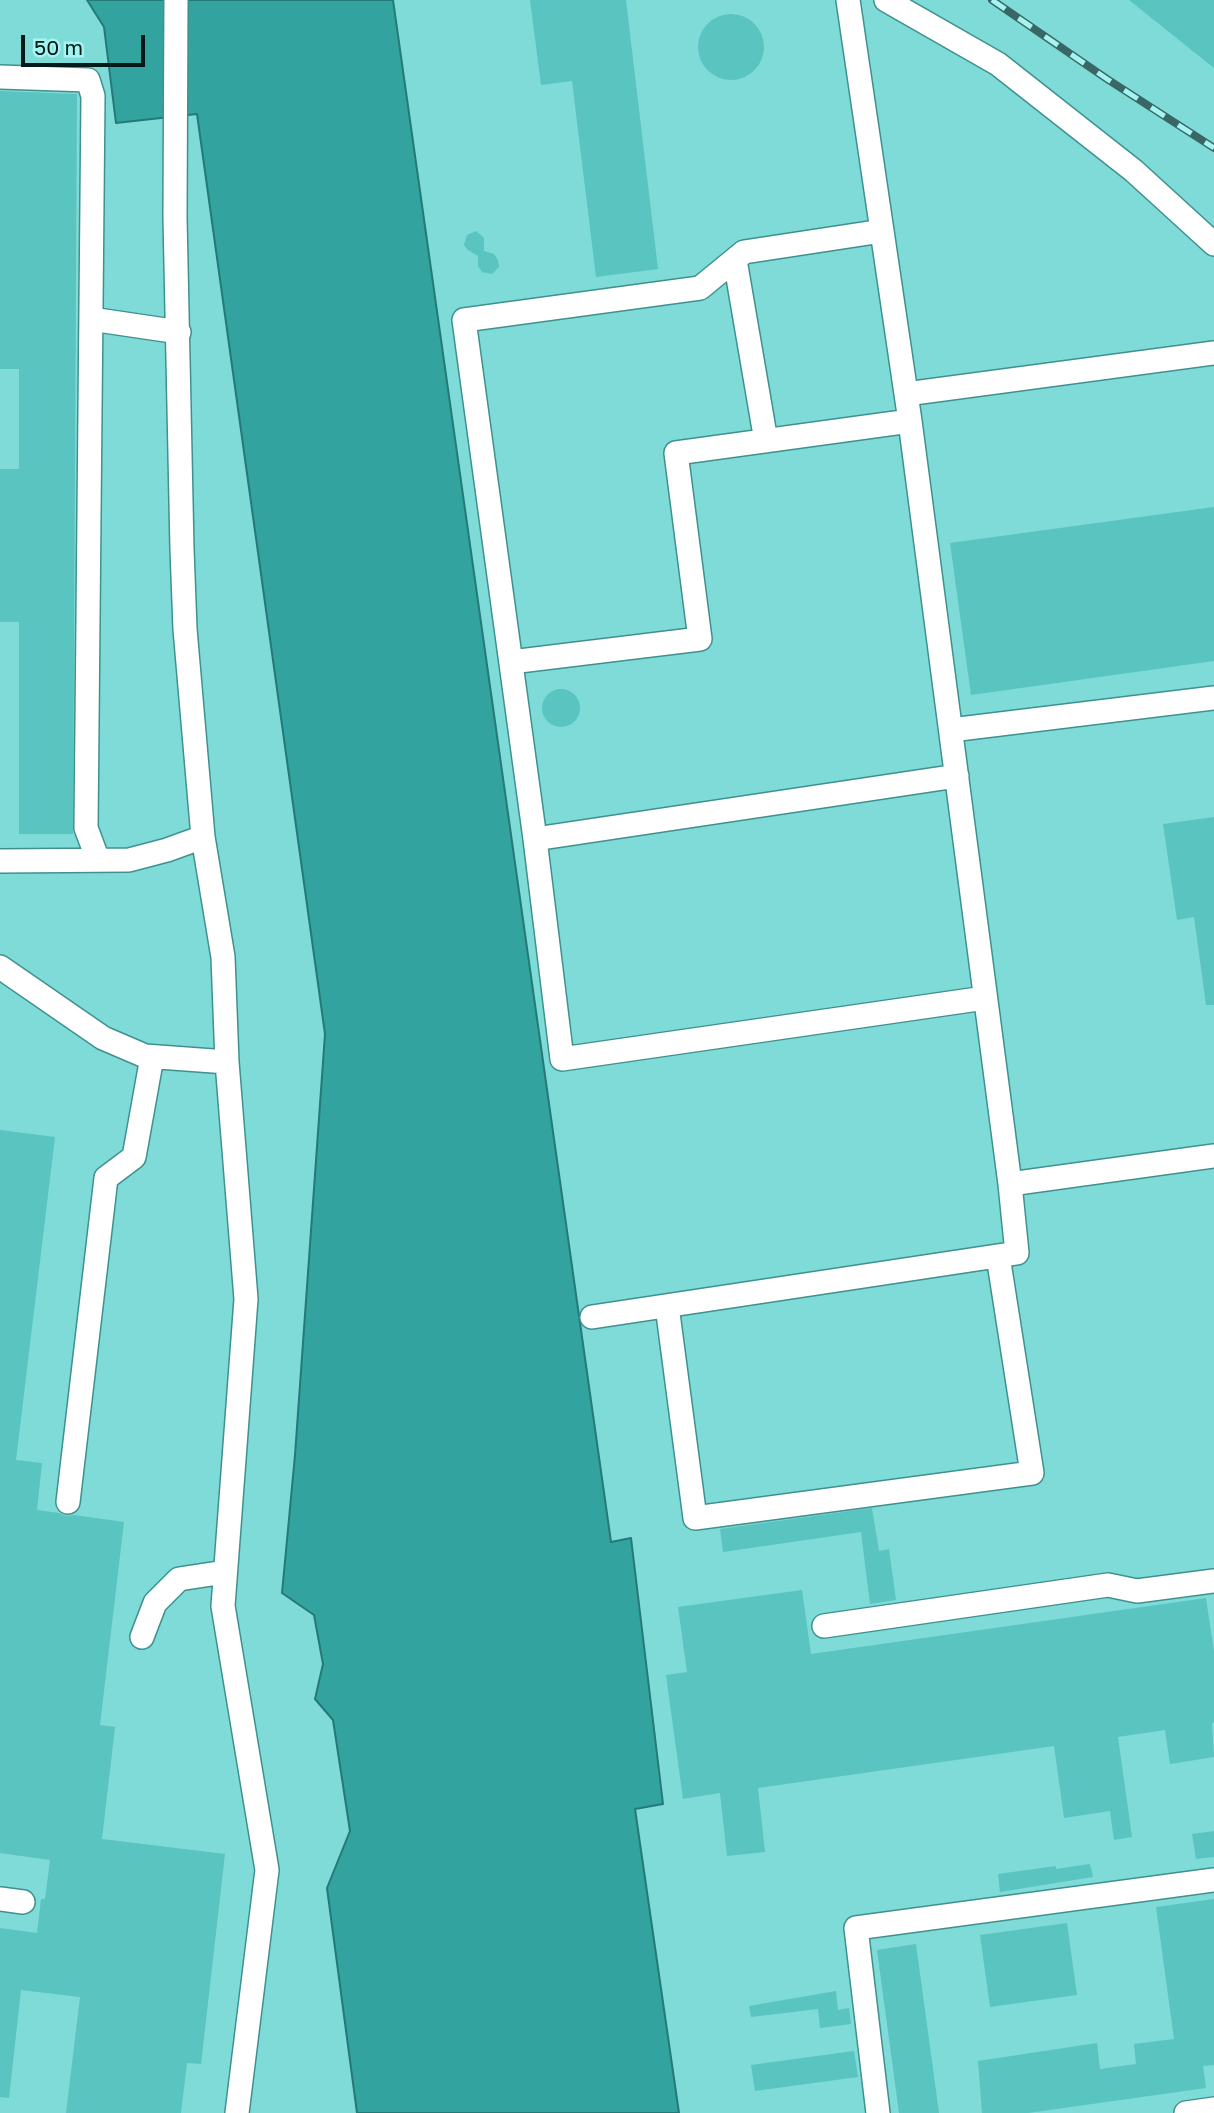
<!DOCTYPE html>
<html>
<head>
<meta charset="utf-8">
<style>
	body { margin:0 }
	#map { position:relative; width:1214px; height:2113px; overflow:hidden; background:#97e8e4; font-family:"Golos Text",sans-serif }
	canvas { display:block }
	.scale { position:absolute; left:21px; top:35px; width:124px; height:32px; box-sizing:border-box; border:4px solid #011a19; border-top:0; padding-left:9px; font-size:21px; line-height:24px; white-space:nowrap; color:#011a19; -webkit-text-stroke:5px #a4f5f1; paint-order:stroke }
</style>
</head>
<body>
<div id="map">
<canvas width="1214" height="2113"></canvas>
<div class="scale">50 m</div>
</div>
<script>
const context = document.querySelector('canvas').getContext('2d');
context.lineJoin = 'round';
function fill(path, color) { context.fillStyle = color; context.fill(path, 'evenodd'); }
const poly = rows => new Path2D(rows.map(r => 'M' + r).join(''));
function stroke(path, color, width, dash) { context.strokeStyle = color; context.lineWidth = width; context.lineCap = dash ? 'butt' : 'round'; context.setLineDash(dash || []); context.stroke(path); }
fill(poly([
	[0,0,87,0,104,27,116,123,197,114,325,1034,295,1455,282,1593,314,1615,323,1664,315,1699,333,1719,350,1831,327,1888,357,2113,0,2113],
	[393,0,1214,0,1214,2113,679,2113,635,1808,663,1803,631,1538,611,1542]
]), '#7fdbd7');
const water = poly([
	[87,0,393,0,611,1542,631,1538,663,1804,635,1809,679,2113,357,2113,327,1888,350,1831,333,1720,315,1699,323,1664,314,1615,282,1593,295,1455,325,1034,197,114,116,123,104,27,87,0]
]);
fill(water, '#32a39f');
stroke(water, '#237a77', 2);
fill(poly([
	[530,0,626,0,658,269,596,277,572,81,541,85],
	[1129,0,1214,0,1214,68],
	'698 47a33 33 0 1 1 66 0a33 33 0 1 1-66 0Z',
	[0,91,77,94,73,834,19,834,19,622,0,622,0,469,19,469,19,369,0,369],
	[476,231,484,238,484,251,494,254,498,260,499,267,492,274,482,272,478,266,478,256,468,250,464,245,467,235],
	[1214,507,1214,661,971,695,950,543],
	'542 708a19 19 0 1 1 38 0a19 19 0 1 1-38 0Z',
	[1214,817,1214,1005,1206,1005,1194,917,1177,920,1163,824],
	[0,1130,55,1137,16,1460,42,1463,37,1510,59,1513,66,1516,74,1515,124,1522,100,1725,115,1727,102,1839,225,1854,201,2064,187,2063,181,2113,66,2113,80,1997,21,1990,9,2098,0,2097,0,1928,37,1933,41,1899,45,1899,50,1860,0,1853],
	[872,1508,879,1551,889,1549,896,1600,870,1604,861,1532,723,1552,720,1529],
	[802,1590,811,1654,1206,1598,1214,1652,1214,1723,1212,1723,1214,1757,1170,1764,1165,1730,1118,1737,1132,1837,1114,1840,1110,1811,1064,1818,1054,1746,758,1788,765,1852,727,1856,720,1793,683,1799,666,1675,687,1672,678,1607],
	[1214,1831,1214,1857,1196,1859,1192,1834],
	[1090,1864,1093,1877,1000,1892,998,1874,1056,1866,1056,1869],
	[1214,1899,1214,2065,1203,2066,1206,2088,1028,2113,982,2113,978,2061,1097,2043,1100,2069,1136,2064,1134,2044,1174,2039,1156,1907],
	[1067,1923,1077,1995,990,2007,980,1935],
	[916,1944,939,2113,899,2113,877,1950],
	[836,1991,838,2010,849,2008,851,2024,820,2028,818,2009,751,2017,749,2006],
	[854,2051,858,2077,755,2091,751,2065]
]), '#59c4c0');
const minor = poly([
	[886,0,998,64,1134,171,1214,244],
	[0,77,88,80,93,96,86,828,98,860],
	[882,231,744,252,700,288,464,320,535,839,562,1059,985,998],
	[735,260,766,441],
	[91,319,179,332],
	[906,394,1214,353],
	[511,662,700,639,676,453,910,421],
	[951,730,1214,698],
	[203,837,223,957,227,1062,246,1299,223,1606,267,1870,237,2113],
	[535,839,957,776],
	[0,861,129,860,167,850,203,837,185,629,182,549,175,217,176,0],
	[0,967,103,1038,145,1056,227,1062],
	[1010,1184,1214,1156],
	[667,1306,695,1518,1032,1473,998,1256],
	[592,1317,1017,1253,1010,1184,910,421,848,0],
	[68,1502,106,1178,134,1157,152,1057],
	[824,1626,1108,1585,1137,1591,1214,1581],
	[142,1637,155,1603,179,1579,225,1572],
	[0,1899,23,1902],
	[878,2113,856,1928,1214,1880],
	[1186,2113,1214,2109]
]);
stroke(minor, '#3f918e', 26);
stroke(minor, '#fff', 23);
const rail = poly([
	[992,0,1107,79,1214,148]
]);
stroke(rail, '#396765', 8);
stroke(rail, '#a4f5f1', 5, [16]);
</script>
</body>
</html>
